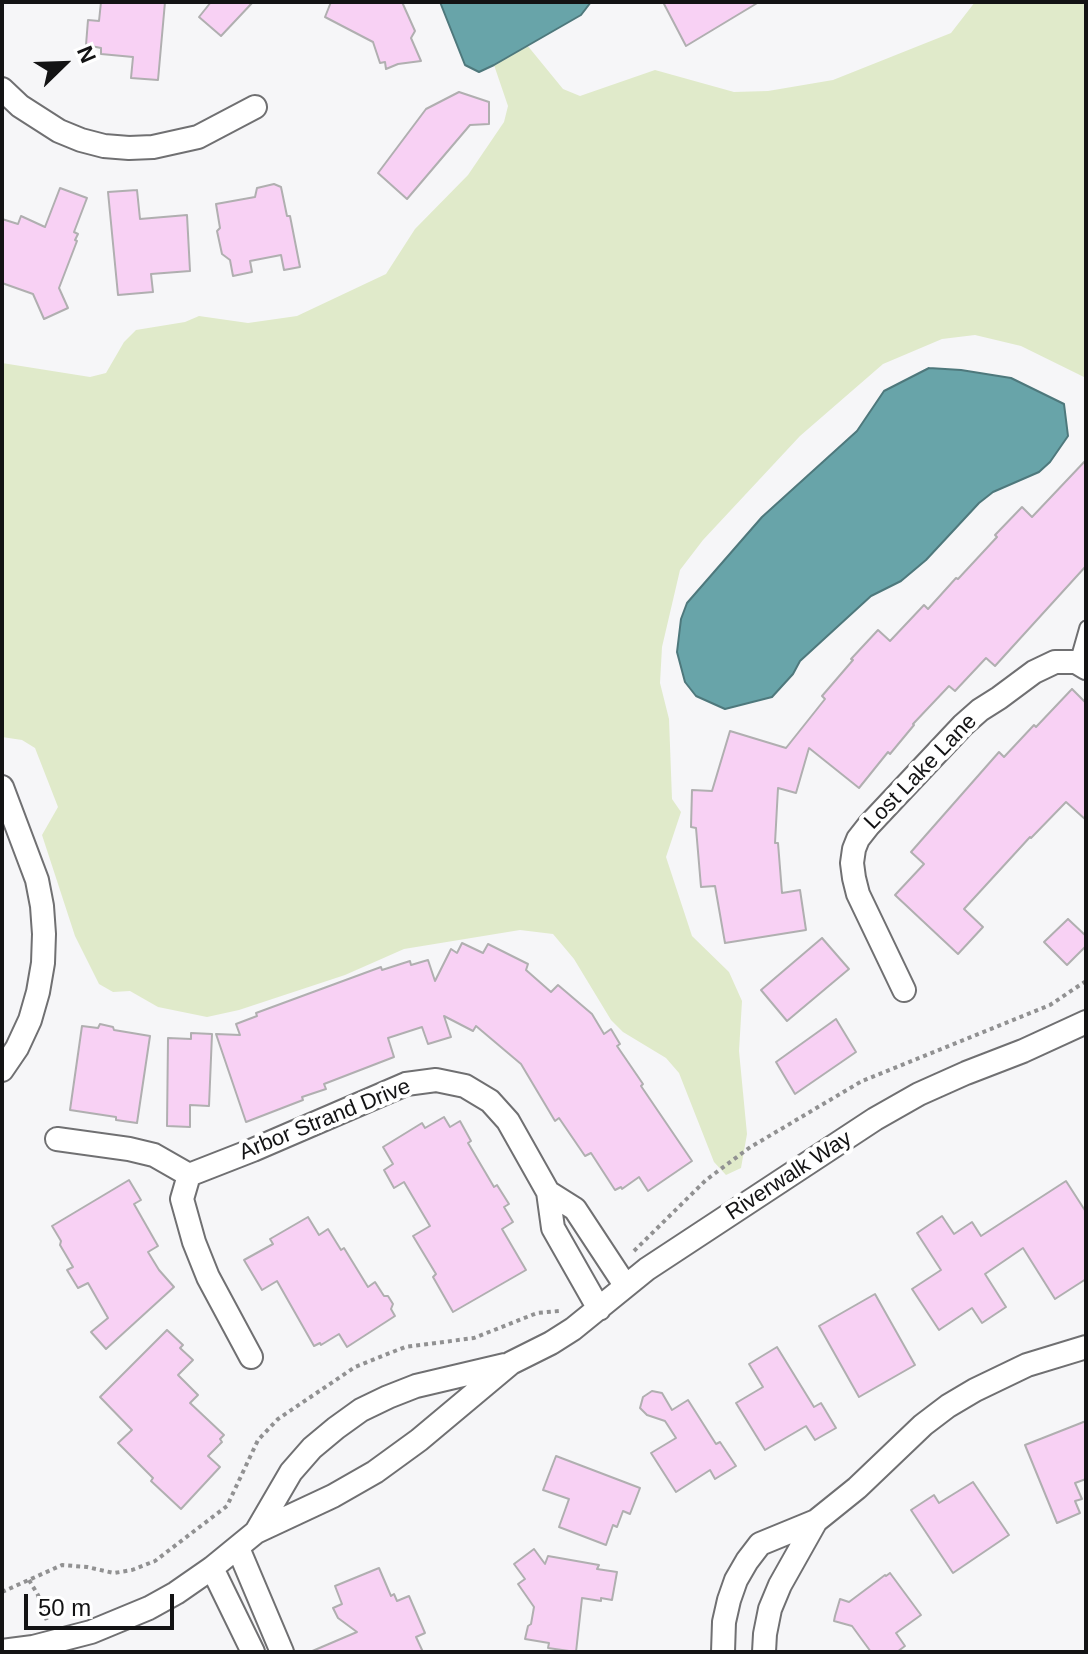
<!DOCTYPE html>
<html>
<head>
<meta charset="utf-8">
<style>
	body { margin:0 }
	#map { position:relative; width:1088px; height:1654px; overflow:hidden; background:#f6f6f8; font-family:Arial,sans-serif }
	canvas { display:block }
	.frame { position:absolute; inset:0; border:4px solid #131314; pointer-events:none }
	.north { position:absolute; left:24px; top:24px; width:80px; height:80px; -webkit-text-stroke:6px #fff; paint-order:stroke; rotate:67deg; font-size:22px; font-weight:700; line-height:32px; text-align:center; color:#131314 }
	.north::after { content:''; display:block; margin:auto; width:28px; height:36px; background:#131314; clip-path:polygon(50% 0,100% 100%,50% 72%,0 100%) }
	.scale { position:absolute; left:24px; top:1594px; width:150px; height:36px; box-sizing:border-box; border:4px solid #131314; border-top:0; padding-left:10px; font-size:24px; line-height:28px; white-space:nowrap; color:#131314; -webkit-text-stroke:6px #fff; paint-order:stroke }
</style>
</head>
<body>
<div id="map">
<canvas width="1088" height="1654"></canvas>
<div class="frame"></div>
<div class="north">N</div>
<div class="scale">50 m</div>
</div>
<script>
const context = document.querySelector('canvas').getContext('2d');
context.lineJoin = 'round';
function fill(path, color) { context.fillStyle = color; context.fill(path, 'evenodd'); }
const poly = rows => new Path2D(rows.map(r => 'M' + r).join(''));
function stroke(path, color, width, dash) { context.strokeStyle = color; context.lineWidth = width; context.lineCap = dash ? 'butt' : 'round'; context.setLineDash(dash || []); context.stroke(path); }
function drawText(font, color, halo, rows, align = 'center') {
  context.font = font + ' Arial,sans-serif'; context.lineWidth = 8; context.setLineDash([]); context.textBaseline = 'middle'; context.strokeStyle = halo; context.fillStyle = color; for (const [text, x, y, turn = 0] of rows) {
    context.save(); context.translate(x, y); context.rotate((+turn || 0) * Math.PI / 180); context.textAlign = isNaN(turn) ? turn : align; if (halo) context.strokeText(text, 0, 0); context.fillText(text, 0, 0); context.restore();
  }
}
fill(poly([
	[975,2,1086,2,1086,378,1021,346,975,335,942,339,883,364,800,436,703,540,680,570,662,647,660,683,669,719,672,799,681,812,666,857,692,936,729,972,742,1001,739,1051,747,1134,741,1168,726,1175,714,1162,679,1073,666,1058,623,1032,611,1020,574,959,553,934,520,930,404,949,345,975,239,1010,207,1017,158,1007,130,991,113,992,99,984,75,936,42,835,58,807,35,748,22,740,2,737,2,363,90,377,106,373,124,342,136,330,185,322,199,316,248,323,297,316,386,274,415,229,468,175,504,122,508,106,494,65,527,45,563,89,580,96,655,70,734,92,768,91,833,80,951,33]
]), '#e0eaca');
const water = poly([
	[440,2,591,2,581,15,494,65,479,72,465,65,440,2],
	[929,368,961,370,1011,378,1064,404,1068,436,1050,462,1039,472,993,492,979,503,926,560,901,581,871,596,836,628,800,661,793,674,772,697,725,709,696,696,685,682,677,652,681,619,687,603,762,517,857,431,884,391,929,368]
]);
fill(water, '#68a4a9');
stroke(water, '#4e787c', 2);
const building = poly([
	[101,2,165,2,158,80,131,78,133,57,101,54,101,48,86,45,88,20,99,21,101,2],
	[211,2,253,2,221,36,199,17,211,2],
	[331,2,402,2,415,31,411,38,421,61,398,64,386,69,385,62,380,63,373,42,325,17,331,2],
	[663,2,759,2,686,46,663,2],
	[459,92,489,102,489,124,470,125,407,199,378,173,426,109,459,92],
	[274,184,281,187,287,216,290,216,300,267,284,270,281,255,250,261,252,272,233,276,230,260,222,254,217,231,220,228,216,204,255,197,257,188,274,184],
	[60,188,87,198,74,232,78,234,75,240,77,241,59,288,68,308,44,319,33,294,2,283,2,219,18,224,21,216,45,227,60,188],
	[137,190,140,219,187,215,190,271,151,274,153,292,118,295,108,192,137,190],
	[1086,460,1086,566,995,666,986,658,955,691,949,686,913,724,914,725,890,754,888,752,859,788,809,748,796,793,778,788,775,843,778,843,782,893,800,890,806,930,725,943,715,886,701,887,696,828,691,827,692,790,712,791,730,731,786,748,825,699,822,696,853,660,851,659,878,630,890,641,924,605,928,609,956,578,958,579,997,537,995,535,1022,507,1032,517,1086,460],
	[1072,689,1086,703,1086,820,1066,802,1031,838,1030,837,964,909,983,927,958,954,895,895,924,864,911,852,999,752,1004,757,1034,725,1036,727,1072,689],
	[1068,919,1086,936,1086,946,1067,965,1044,942,1068,919],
	[822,938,849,969,787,1021,761,990,822,938],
	[462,943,483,953,488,944,528,964,526,970,551,992,558,985,592,1014,604,1034,611,1029,620,1044,617,1046,643,1084,641,1086,692,1161,648,1191,639,1177,622,1189,621,1187,615,1190,591,1153,585,1156,559,1118,555,1121,521,1064,476,1026,473,1031,444,1016,451,1037,428,1044,422,1027,388,1038,394,1057,324,1084,326,1089,302,1097,303,1100,246,1122,216,1034,240,1035,236,1024,257,1016,256,1013,381,967,382,970,410,961,411,965,428,960,435,981,451,949,457,953,462,943],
	[836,1019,856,1052,795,1094,776,1062,836,1019],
	[100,1024,113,1027,114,1030,150,1036,137,1123,116,1120,116,1117,70,1110,82,1026,98,1028,100,1024],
	[191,1033,212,1034,209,1106,190,1105,190,1127,167,1126,168,1038,191,1039,191,1033],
	[444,1117,450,1127,460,1121,471,1141,468,1143,494,1187,497,1185,509,1204,504,1207,513,1222,502,1229,526,1270,453,1312,433,1277,436,1274,413,1236,430,1226,404,1182,394,1188,384,1170,393,1164,383,1147,422,1123,425,1128,444,1117],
	[129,1180,141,1200,134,1204,158,1246,148,1252,159,1270,174,1287,106,1349,91,1332,108,1318,88,1283,78,1288,67,1270,73,1267,60,1245,61,1241,52,1226,129,1180],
	[1066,1181,1086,1212,1086,1279,1055,1299,1023,1248,985,1274,1006,1307,982,1323,972,1308,939,1330,912,1289,941,1270,917,1233,942,1216,954,1234,972,1222,981,1236,1066,1181],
	[308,1217,319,1235,328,1229,341,1250,344,1248,368,1287,375,1282,384,1296,388,1296,393,1304,391,1309,395,1316,347,1347,339,1334,321,1345,320,1343,314,1346,277,1281,262,1290,244,1260,273,1244,270,1239,308,1217],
	[875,1294,915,1365,859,1397,819,1326,875,1294],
	[167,1330,183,1345,180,1348,193,1360,178,1375,198,1395,190,1403,224,1435,220,1439,222,1442,208,1456,220,1467,181,1509,151,1481,153,1478,118,1443,132,1430,100,1397,167,1330],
	[777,1347,814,1407,821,1403,836,1428,815,1440,806,1426,765,1450,736,1403,763,1387,749,1364,777,1347],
	[652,1391,662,1393,672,1410,688,1400,716,1444,720,1442,736,1466,715,1479,710,1470,676,1492,651,1453,676,1438,665,1421,647,1415,640,1408,643,1397,652,1391],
	[1086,1421,1086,1479,1075,1483,1082,1499,1075,1501,1080,1513,1057,1523,1025,1445,1086,1421],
	[556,1456,640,1488,630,1514,623,1511,617,1527,613,1525,606,1545,559,1527,569,1499,543,1490,556,1456],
	[973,1482,1009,1535,953,1573,911,1510,934,1495,939,1503,973,1482],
	[534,1549,545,1564,548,1556,599,1565,597,1569,617,1572,612,1600,601,1598,601,1601,582,1598,576,1652,548,1648,549,1643,525,1639,528,1626,531,1624,534,1607,518,1584,525,1579,514,1564,534,1549],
	[379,1568,391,1596,394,1594,397,1601,409,1596,425,1633,416,1637,423,1652,310,1652,357,1632,338,1618,333,1608,342,1604,335,1586,379,1568],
	[890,1573,921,1615,896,1633,905,1646,897,1652,871,1652,852,1626,834,1621,835,1616,840,1599,849,1602,885,1575,886,1576,890,1573]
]);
fill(building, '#f8d1f4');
stroke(building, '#b0afb0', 2);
const lane = poly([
	[1076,662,1086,627]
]);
const street = poly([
	[2,89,20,106,59,131,81,140,104,146,129,148,153,147,198,137,255,107],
	[2,787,37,880,42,906,44,934,43,963,38,992,30,1020,17,1048,2,1070],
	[904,990,858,894,854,878,852,863,854,849,858,839,869,825,963,725,980,710,999,698,1034,672,1055,662,1076,662,1086,668],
	[57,1139,129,1149,154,1155,189,1175,253,1150,406,1084,436,1080,465,1086,490,1101,508,1121,548,1192,553,1228,599,1309],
	[189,1175,182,1199,194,1242,208,1277,251,1357],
	[548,1192,575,1209,625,1285],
	[256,1532,291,1472,312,1448,336,1428,361,1410,388,1397,416,1386,505,1365],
	[238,1548,282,1652],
	[212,1568,253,1652],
	[2,1651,33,1647,91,1632,149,1608,176,1593,212,1568,256,1532,333,1496,375,1472,419,1440,511,1363,551,1343,573,1329,647,1269,875,1119,919,1094,966,1073,1023,1051,1086,1022],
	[723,1652,724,1622,729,1600,736,1580,747,1561,760,1544,816,1521],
	[764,1652,765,1634,770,1609,780,1585,816,1521,857,1488,923,1425,948,1406,975,1390,1027,1365,1086,1347]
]);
stroke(lane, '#707072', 15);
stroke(street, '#707072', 26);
stroke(poly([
	[634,1251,706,1180,749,1148,862,1081,1050,1005,1086,981],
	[29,1580,38,1595,47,1621],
	[2,1592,62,1565,87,1567,114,1573,132,1570,155,1561,227,1506,258,1440,278,1419,355,1367,405,1347,474,1338,537,1313,559,1311]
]), '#919192', 4, [4, 4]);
stroke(lane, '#fff', 11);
stroke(street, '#fff', 22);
drawText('22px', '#131314', '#fff', [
	["Lost Lake Lane",921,772,-46],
	["Arbor Strand Drive",325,1120,-22],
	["Riverwalk Way",789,1176,-33]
]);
</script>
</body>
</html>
